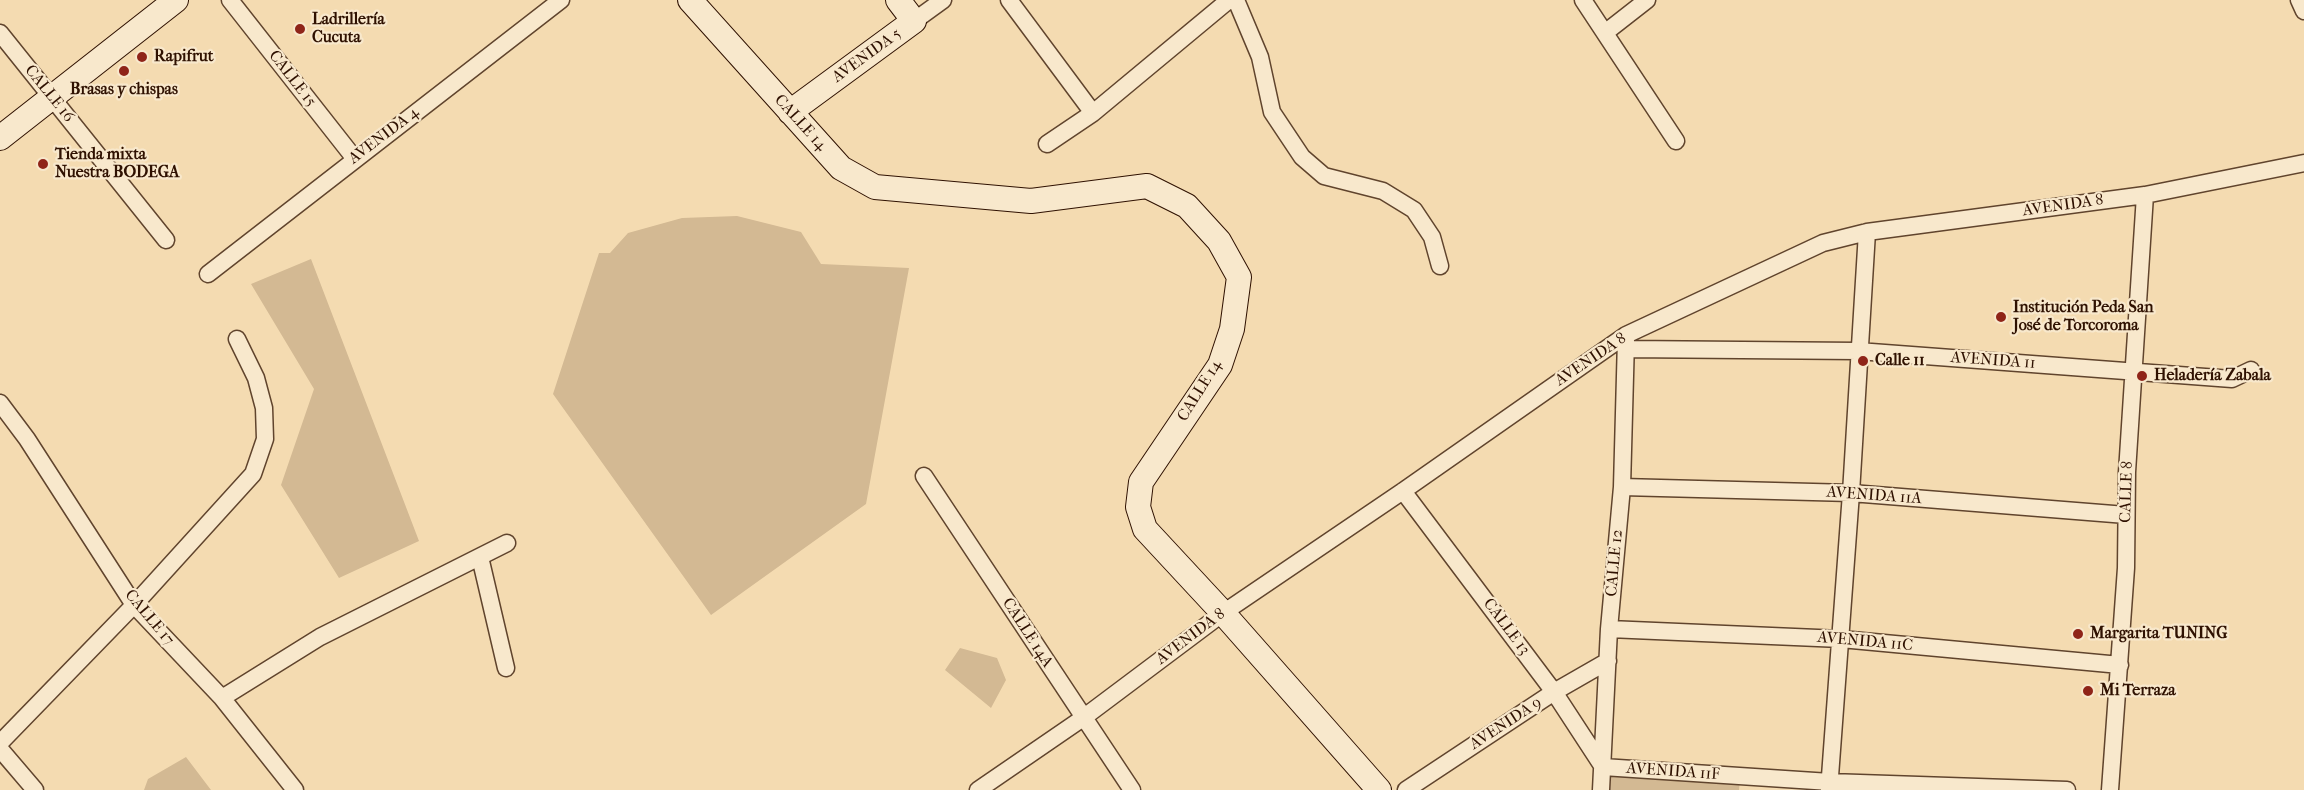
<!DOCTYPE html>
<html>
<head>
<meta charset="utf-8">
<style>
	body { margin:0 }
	canvas { display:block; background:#f4dbb1 }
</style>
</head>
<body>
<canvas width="2304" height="790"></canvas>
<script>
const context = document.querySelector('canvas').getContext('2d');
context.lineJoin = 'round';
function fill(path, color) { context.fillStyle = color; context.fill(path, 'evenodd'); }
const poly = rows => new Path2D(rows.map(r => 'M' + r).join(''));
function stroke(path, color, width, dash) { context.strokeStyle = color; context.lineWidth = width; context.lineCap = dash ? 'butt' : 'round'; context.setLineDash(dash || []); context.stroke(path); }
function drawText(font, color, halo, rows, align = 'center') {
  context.font = font + ' "IM FELL French Canon",serif'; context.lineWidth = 4.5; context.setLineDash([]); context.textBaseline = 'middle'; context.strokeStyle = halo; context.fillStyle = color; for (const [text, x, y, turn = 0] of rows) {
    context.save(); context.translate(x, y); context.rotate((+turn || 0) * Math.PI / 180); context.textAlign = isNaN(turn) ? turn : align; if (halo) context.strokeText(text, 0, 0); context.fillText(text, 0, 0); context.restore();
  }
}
fill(poly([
	[737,216,801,232,821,264,909,268,866,504,711,615,553,394,599,253,610,253,628,233,682,218],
	[311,259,419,541,339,578,281,485,314,389,251,284],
	[960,648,997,658,1006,680,991,708,945,670],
	[186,757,211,790,144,790,148,779],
	[1607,772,1740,779,1739,790,1607,790]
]), '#d3b993');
const street = poly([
	[230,0,355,159],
	[1009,0,1093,113],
	[1236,0,1260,57,1272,112,1302,157,1324,176,1383,191,1414,210,1432,237,1440,266],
	[1583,0,1676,141],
	[2299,0,2304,11],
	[914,21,943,0],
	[1606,32,1647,0],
	[0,33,166,240],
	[1047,144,1093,113,1229,0],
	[208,274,561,0],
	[1626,349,1858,351,2232,379,2251,370],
	[0,403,27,439,134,605,222,698,295,790],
	[924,476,1132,790],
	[1622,487,1851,493,2126,515],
	[1403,491,1554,692,1603,767,1830,782,2067,790],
	[480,557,506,668],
	[1609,629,1841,639,2120,665],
	[222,698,320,637,507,543],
	[0,743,134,605,253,474,265,439,264,408,256,378,237,339],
	[0,749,35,790],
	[978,790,1083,718,1223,613,1403,491,1626,335,1823,243,1867,232,2145,195,2304,163],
	[1406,790,1554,692,1608,661],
	[1601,790,1609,629,1622,487,1626,339],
	[1829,790,1851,493,1867,232],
	[2110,790,2126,568,2127,472,2145,195]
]);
const secondary = poly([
	[690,0,841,168,875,187,1031,201,1147,186,1187,206,1219,241,1239,277,1232,329,1220,365,1141,482,1138,507,1145,529,1223,613,1379,790],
	[790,112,914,21,898,0],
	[0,138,176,0]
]);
stroke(street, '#60442d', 19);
stroke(secondary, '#2f1101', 26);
stroke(street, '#f8e8cc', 16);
stroke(secondary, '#f8e8cc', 24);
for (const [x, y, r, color] of [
	[300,29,6,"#8f2418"],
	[142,57,6,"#8f2418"],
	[124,71,6,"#8f2418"],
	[43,164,6,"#8f2418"],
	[2001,317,6,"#8f2418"],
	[1863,361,6,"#8f2418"],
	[2142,376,6,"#8f2418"],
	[2078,634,6,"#8f2418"],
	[2088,691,6,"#8f2418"]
]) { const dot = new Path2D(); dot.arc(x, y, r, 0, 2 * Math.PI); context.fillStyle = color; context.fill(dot); stroke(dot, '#f8e8cc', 2); }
drawText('bold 16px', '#2f1101', '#f8e8cc', [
	["Ladrillería",312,20],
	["Cucuta",312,38],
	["Rapifrut",154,57],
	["Brasas y chispas",124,90,"center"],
	["Tienda mixta",55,155],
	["Nuestra BODEGA",55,173],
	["Institución Peda San",2013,308],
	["José de Torcoroma",2013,326],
	["Calle 11",1875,361],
	["Heladería Zabala",2154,376],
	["Margarita TUNING",2090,634],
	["Mi Terraza",2100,691]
], 'left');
drawText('16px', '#2f1101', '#f8e8cc', [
	["AVENIDA 5",867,56,-36],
	["CALLE 15",292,79,52],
	["CALLE 16",49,94,51],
	["CALLE 14",800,123,48],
	["AVENIDA 4",384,136,-37],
	["AVENIDA 8",2063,206,-8],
	["AVENIDA 8",1591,360,-34],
	["AVENIDA 11",1993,361,4],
	["CALLE 14",1200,391,-58],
	["CALLE 8",2127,492,-88],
	["AVENIDA 11A",1874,496,4],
	["CALLE 12",1615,563,-85],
	["CALLE 17",149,618,50],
	["CALLE 13",1506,627,53],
	["CALLE 14A",1027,633,57],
	["AVENIDA 8",1191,637,-37],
	["AVENIDA 11C",1865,642,5],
	["AVENIDA 9",1506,724,-33],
	["AVENIDA 11F",1673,772,4]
]);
</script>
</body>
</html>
